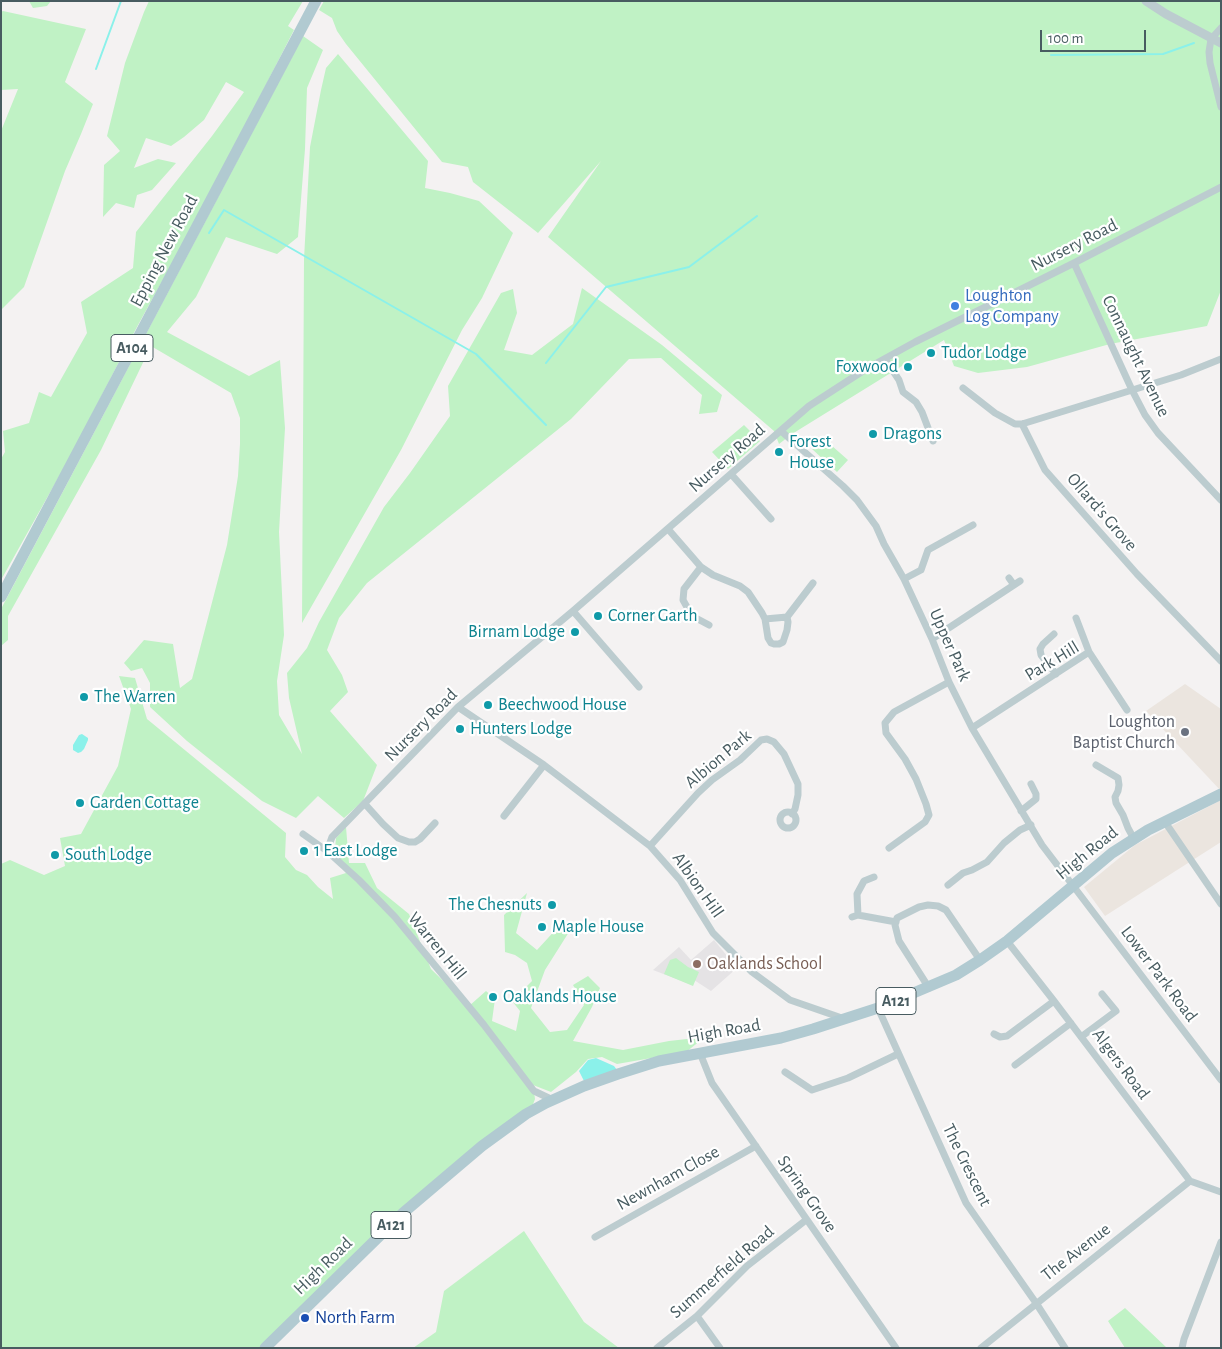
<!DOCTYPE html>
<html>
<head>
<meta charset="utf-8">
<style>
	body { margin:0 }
	#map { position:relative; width:1222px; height:1349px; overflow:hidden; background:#f4f2f2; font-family:"Alegreya Sans",sans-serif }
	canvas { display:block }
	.frame { position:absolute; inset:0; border:2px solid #485c61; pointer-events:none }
	.scale { position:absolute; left:1040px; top:30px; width:106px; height:22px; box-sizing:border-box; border:2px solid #485c61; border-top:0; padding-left:6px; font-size:15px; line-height:18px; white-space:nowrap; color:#485c61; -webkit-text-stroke:4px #fff; paint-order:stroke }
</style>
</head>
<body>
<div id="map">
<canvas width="1222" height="1349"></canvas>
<div class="frame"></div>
<div class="scale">100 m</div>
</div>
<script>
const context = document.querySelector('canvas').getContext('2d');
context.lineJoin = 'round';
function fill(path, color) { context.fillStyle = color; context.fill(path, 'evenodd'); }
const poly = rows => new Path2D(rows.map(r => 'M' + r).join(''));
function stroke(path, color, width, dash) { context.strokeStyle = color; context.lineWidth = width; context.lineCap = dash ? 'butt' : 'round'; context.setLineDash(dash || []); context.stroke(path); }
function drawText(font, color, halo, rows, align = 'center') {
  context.font = font + ' "Alegreya Sans",sans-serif'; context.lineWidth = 4.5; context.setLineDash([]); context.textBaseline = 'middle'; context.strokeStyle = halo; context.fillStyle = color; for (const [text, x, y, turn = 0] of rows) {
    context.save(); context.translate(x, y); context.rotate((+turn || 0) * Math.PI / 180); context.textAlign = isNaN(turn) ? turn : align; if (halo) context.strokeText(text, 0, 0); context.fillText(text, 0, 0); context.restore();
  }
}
fill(poly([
	[1185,684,1221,709,1221,791,1146,711],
	[1221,800,1221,842,1105,916,1084,887,1135,845]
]), '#ebe5df');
fill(poly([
	[714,940,737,968,711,991,694,980,692,985,653,970,679,947,691,960]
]), '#e5e3e5');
fill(poly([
	[29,1,51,1,47,6,33,8],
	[149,1,303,1,288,26,294,30,209,196,138,325,71,455,1,580,1,459,5,452,3,431,29,423,39,392,51,397,87,333,81,302,133,268,136,232,212,136,244,92,226,82,204,120,184,137,171,146,146,138,134,168,158,159,176,163,152,190,137,195,134,208,116,203,103,217,104,165,120,151,107,136,125,63,144,12],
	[324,1,1142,1,1221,47,1221,290,1207,326,1110,344,1027,367,978,373,954,366,944,340,792,434,779,444,774,431,548,237,601,161,538,233,473,182,468,167,442,162,346,44,337,31,332,18,319,10],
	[1152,1,1221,1,1221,39,1196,27],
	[3,11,86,29,65,82,93,104,81,134,65,171,24,287,1,310,1,131,18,89,1,90,1,12],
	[303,36,323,50,307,88,305,149,298,237,277,254,226,237,196,297,167,332,249,376,280,360,285,428,279,532,284,635,277,681,279,715,302,754,289,698,287,673,307,648,319,622,384,507,410,473,450,416,448,386,501,293,513,289,517,313,504,350,532,355,573,324,582,288,662,345,722,395,717,412,699,414,702,395,661,358,629,359,571,419,367,583,339,618,327,650,342,675,348,692,330,711,377,765,363,801,344,818,318,796,296,818,262,801,187,741,150,707,150,683,142,668,131,671,124,663,144,640,173,644,180,688,192,679,227,545,238,476,240,444,240,418,231,393,151,346,101,450,8,616,8,640,1,646,1,609],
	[338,54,428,161,425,188,450,193,479,201,513,233,482,298,462,330,401,450,302,623,304,259,310,147,321,90,326,68],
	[744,425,760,441,728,469,712,452],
	[823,438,848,460,837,472,812,449],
	[119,676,135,678,147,719,286,833,285,857,296,870,307,875,318,887,333,899,330,878,346,873,334,859,336,838,346,827,349,863,365,863,377,888,409,914,431,969,469,1006,486,991,495,999,492,1021,516,1031,520,1011,512,1001,532,981,527,963,515,955,505,952,504,915,527,893,516,933,537,950,559,926,569,932,545,970,531,1008,550,1032,567,1030,584,1005,573,985,588,976,600,988,592,1007,573,1041,623,1050,669,1041,705,1037,686,1052,617,1064,602,1057,588,1059,576,1072,551,1092,533,1085,535,1099,532,1107,491,1136,261,1348,1,1348,1,864,10,860,44,875,65,866,60,838,81,834,118,766,131,709],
	[676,958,688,967,699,972,693,986,664,974,670,960],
	[524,1231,584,1322,619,1348,413,1348,436,1332,444,1291],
	[1125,1308,1167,1348,1125,1348,1108,1321]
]), '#c0f2c5');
fill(poly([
	[82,734,88,738,88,740,84,749,81,752,78,753,73,750,73,745,79,735],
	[596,1058,614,1066,617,1070,584,1081,579,1071,588,1060]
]), '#8bf1ea');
stroke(poly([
	[1051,55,1163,54,1194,43],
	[96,69,121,1],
	[209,233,224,210,476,354,546,425],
	[546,363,606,287,689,267,757,216]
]), '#8bf1ea', 2);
stroke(poly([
	[1221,28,1211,39,1209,52,1210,63,1221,107],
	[1074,263,1132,390,1145,415,1158,433,1221,500],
	[885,359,899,380,903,392,916,402,922,412,933,441],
	[963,388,995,413,1015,424,1022,424,1181,375,1221,359],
	[1022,424,1045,470,1137,574,1221,661],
	[781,431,843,486,857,500,876,526,884,544,904,579,932,639,949,682,972,728,1042,845,1221,1080],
	[731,474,771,519],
	[668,529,701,567,713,575,740,586,748,592,762,613,765,619,768,638,771,643,774,644,779,644,783,642,787,630,788,622,787,617,813,583],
	[701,567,684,589,683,600,692,616,709,625],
	[1009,578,1014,585],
	[904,579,921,570,928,550,973,525],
	[573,611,639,687],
	[1076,618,1089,652],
	[765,619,787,617],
	[1054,634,1043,644,1040,649,1041,655,1056,674],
	[932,639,1020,581],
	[458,707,544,765,650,846,680,880,713,933,752,972,790,1000,839,1017,843,1020],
	[972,728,1089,652,1127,710],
	[1096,765,1118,778,1119,785,1118,791,1115,797,1116,803,1123,815,1128,828,1134,839],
	[365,804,383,824,398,838,409,842,415,842,420,839,435,823],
	[1021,811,1036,799,1036,794,1031,784],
	'780 820a8 8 0 1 1 16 0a8 8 0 1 1-16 0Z',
	[504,816,544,765],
	[1165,822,1221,904],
	[303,834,327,851,359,880,395,917,484,1025,534,1091,553,1100],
	[650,846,698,793,712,780,740,760,761,740,767,739,774,742,784,754,798,784,798,795,795,809,792,814],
	[889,848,925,822,929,815,926,804,916,779,905,759,886,733,885,723,894,712,949,682],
	[327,851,332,837,458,707,573,611,809,406,866,369,915,342,1074,263,1221,187],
	[948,885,963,873,972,870,987,862,1004,843,1020,830,1031,825],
	[858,915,857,894,864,881,874,877],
	[852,917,858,915,896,922],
	[1007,941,1054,1001,1190,1181,1221,1192],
	[929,988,899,941,895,925,897,918,919,907,928,905,938,906,946,910,980,960],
	[878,1008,966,1203,1036,1303,1065,1348],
	[994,1034,1000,1037,1007,1036,1054,1001],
	[1081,1037,1116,1011,1102,994],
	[700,1053,712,1083,896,1348],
	[1015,1065,1071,1023],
	[785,1072,812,1090,848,1078,898,1054],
	[595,1237,756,1146],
	[697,1316,720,1348],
	[657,1348,697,1316,747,1266,806,1220],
	[981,1348,1190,1181],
	[1182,1348,1184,1339,1221,1242]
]), '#bccccf', 7);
stroke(poly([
	[1146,1,1166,14,1221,43]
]), '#bccccf', 9);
stroke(poly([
	[1,597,316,1],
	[265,1348,403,1213,482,1146,526,1114,546,1103,584,1086,618,1074,659,1061,781,1038,813,1029,878,1008,956,975,980,960,1007,941,1112,853,1148,830,1221,794]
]), '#b1cad1', 11);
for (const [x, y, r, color] of [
	[955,306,5,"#3f7fe0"],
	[931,353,5,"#0f9aa8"],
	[908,367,5,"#0f9aa8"],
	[873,434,5,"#0f9aa8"],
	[779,452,5,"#0f9aa8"],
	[598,616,5,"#0f9aa8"],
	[575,632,5,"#0f9aa8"],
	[84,697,5,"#0f9aa8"],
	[488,705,5,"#0f9aa8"],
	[460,729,5,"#0f9aa8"],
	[1185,732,5,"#6b7280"],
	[80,803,5,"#0f9aa8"],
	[304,851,5,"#0f9aa8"],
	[55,855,5,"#0f9aa8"],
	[552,905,5,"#0f9aa8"],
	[542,927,5,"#0f9aa8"],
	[697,964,5,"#8d6e63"],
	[493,997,5,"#0f9aa8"],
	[305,1318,5,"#1a4fb4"]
]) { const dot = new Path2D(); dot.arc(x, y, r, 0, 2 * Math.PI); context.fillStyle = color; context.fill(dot); stroke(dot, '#fff', 2); }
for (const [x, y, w] of [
	[132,348,42],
	[896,1001,40],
	[391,1225,40]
]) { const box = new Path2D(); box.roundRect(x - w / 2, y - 13.5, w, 27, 4); context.fillStyle = '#fff'; context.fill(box); stroke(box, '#485c61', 1); }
drawText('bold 16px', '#485c61', null, [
	["A104",132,348],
	["A121",896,1001],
	["A121",391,1225]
]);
drawText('18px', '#485c61', '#fff', [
	["Nursery Road",1074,245,-27],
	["Epping New Road",164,251,-62],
	["Connaught Avenue",1136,356,64],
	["Nursery Road",727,458,-41],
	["Ollard's Grove",1102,512,49],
	["Upper Park",950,645,66],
	["Park Hill",1052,661,-31],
	["Nursery Road",421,725,-45],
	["Albion Park",718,759,-40],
	["High Road",1087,853,-39],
	["Albion Hill",698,885,55],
	["Warren Hill",437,946,51],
	["Lower Park Road",1159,974,53],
	["High Road",724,1031,-10],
	["Algers Road",1121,1064,53],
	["The Crescent",967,1165,64],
	["Newnham Close",668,1178,-29],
	["Spring Grove",807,1194,55],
	["The Avenue",1076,1252,-38],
	["High Road",323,1266,-44],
	["Summerfield Road",722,1272,-41]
]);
drawText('18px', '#366cbe', '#fff', [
	["Loughton",965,296],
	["Log Company",965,317]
], 'left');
drawText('18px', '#0d838f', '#fff', [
	["Tudor Lodge",941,353],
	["Foxwood",898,367,"right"],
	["Dragons",883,434],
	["Forest",789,442],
	["House",789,463],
	["Corner Garth",608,616],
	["Birnam Lodge",565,632,"right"],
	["The Warren",94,697],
	["Beechwood House",498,705],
	["Hunters Lodge",470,729],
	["Garden Cottage",90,803],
	["1 East Lodge",314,851],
	["South Lodge",65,855],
	["The Chesnuts",542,905,"right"],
	["Maple House",552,927],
	["Oaklands House",503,997]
], 'left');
drawText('18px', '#5b616d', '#fff', [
	["Loughton",1175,722],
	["Baptist Church",1175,743]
], 'right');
drawText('18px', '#785e54', '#fff', [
	["Oaklands School",707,964]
], 'left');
drawText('18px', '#164399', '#fff', [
	["North Farm",315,1318]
], 'left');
</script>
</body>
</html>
